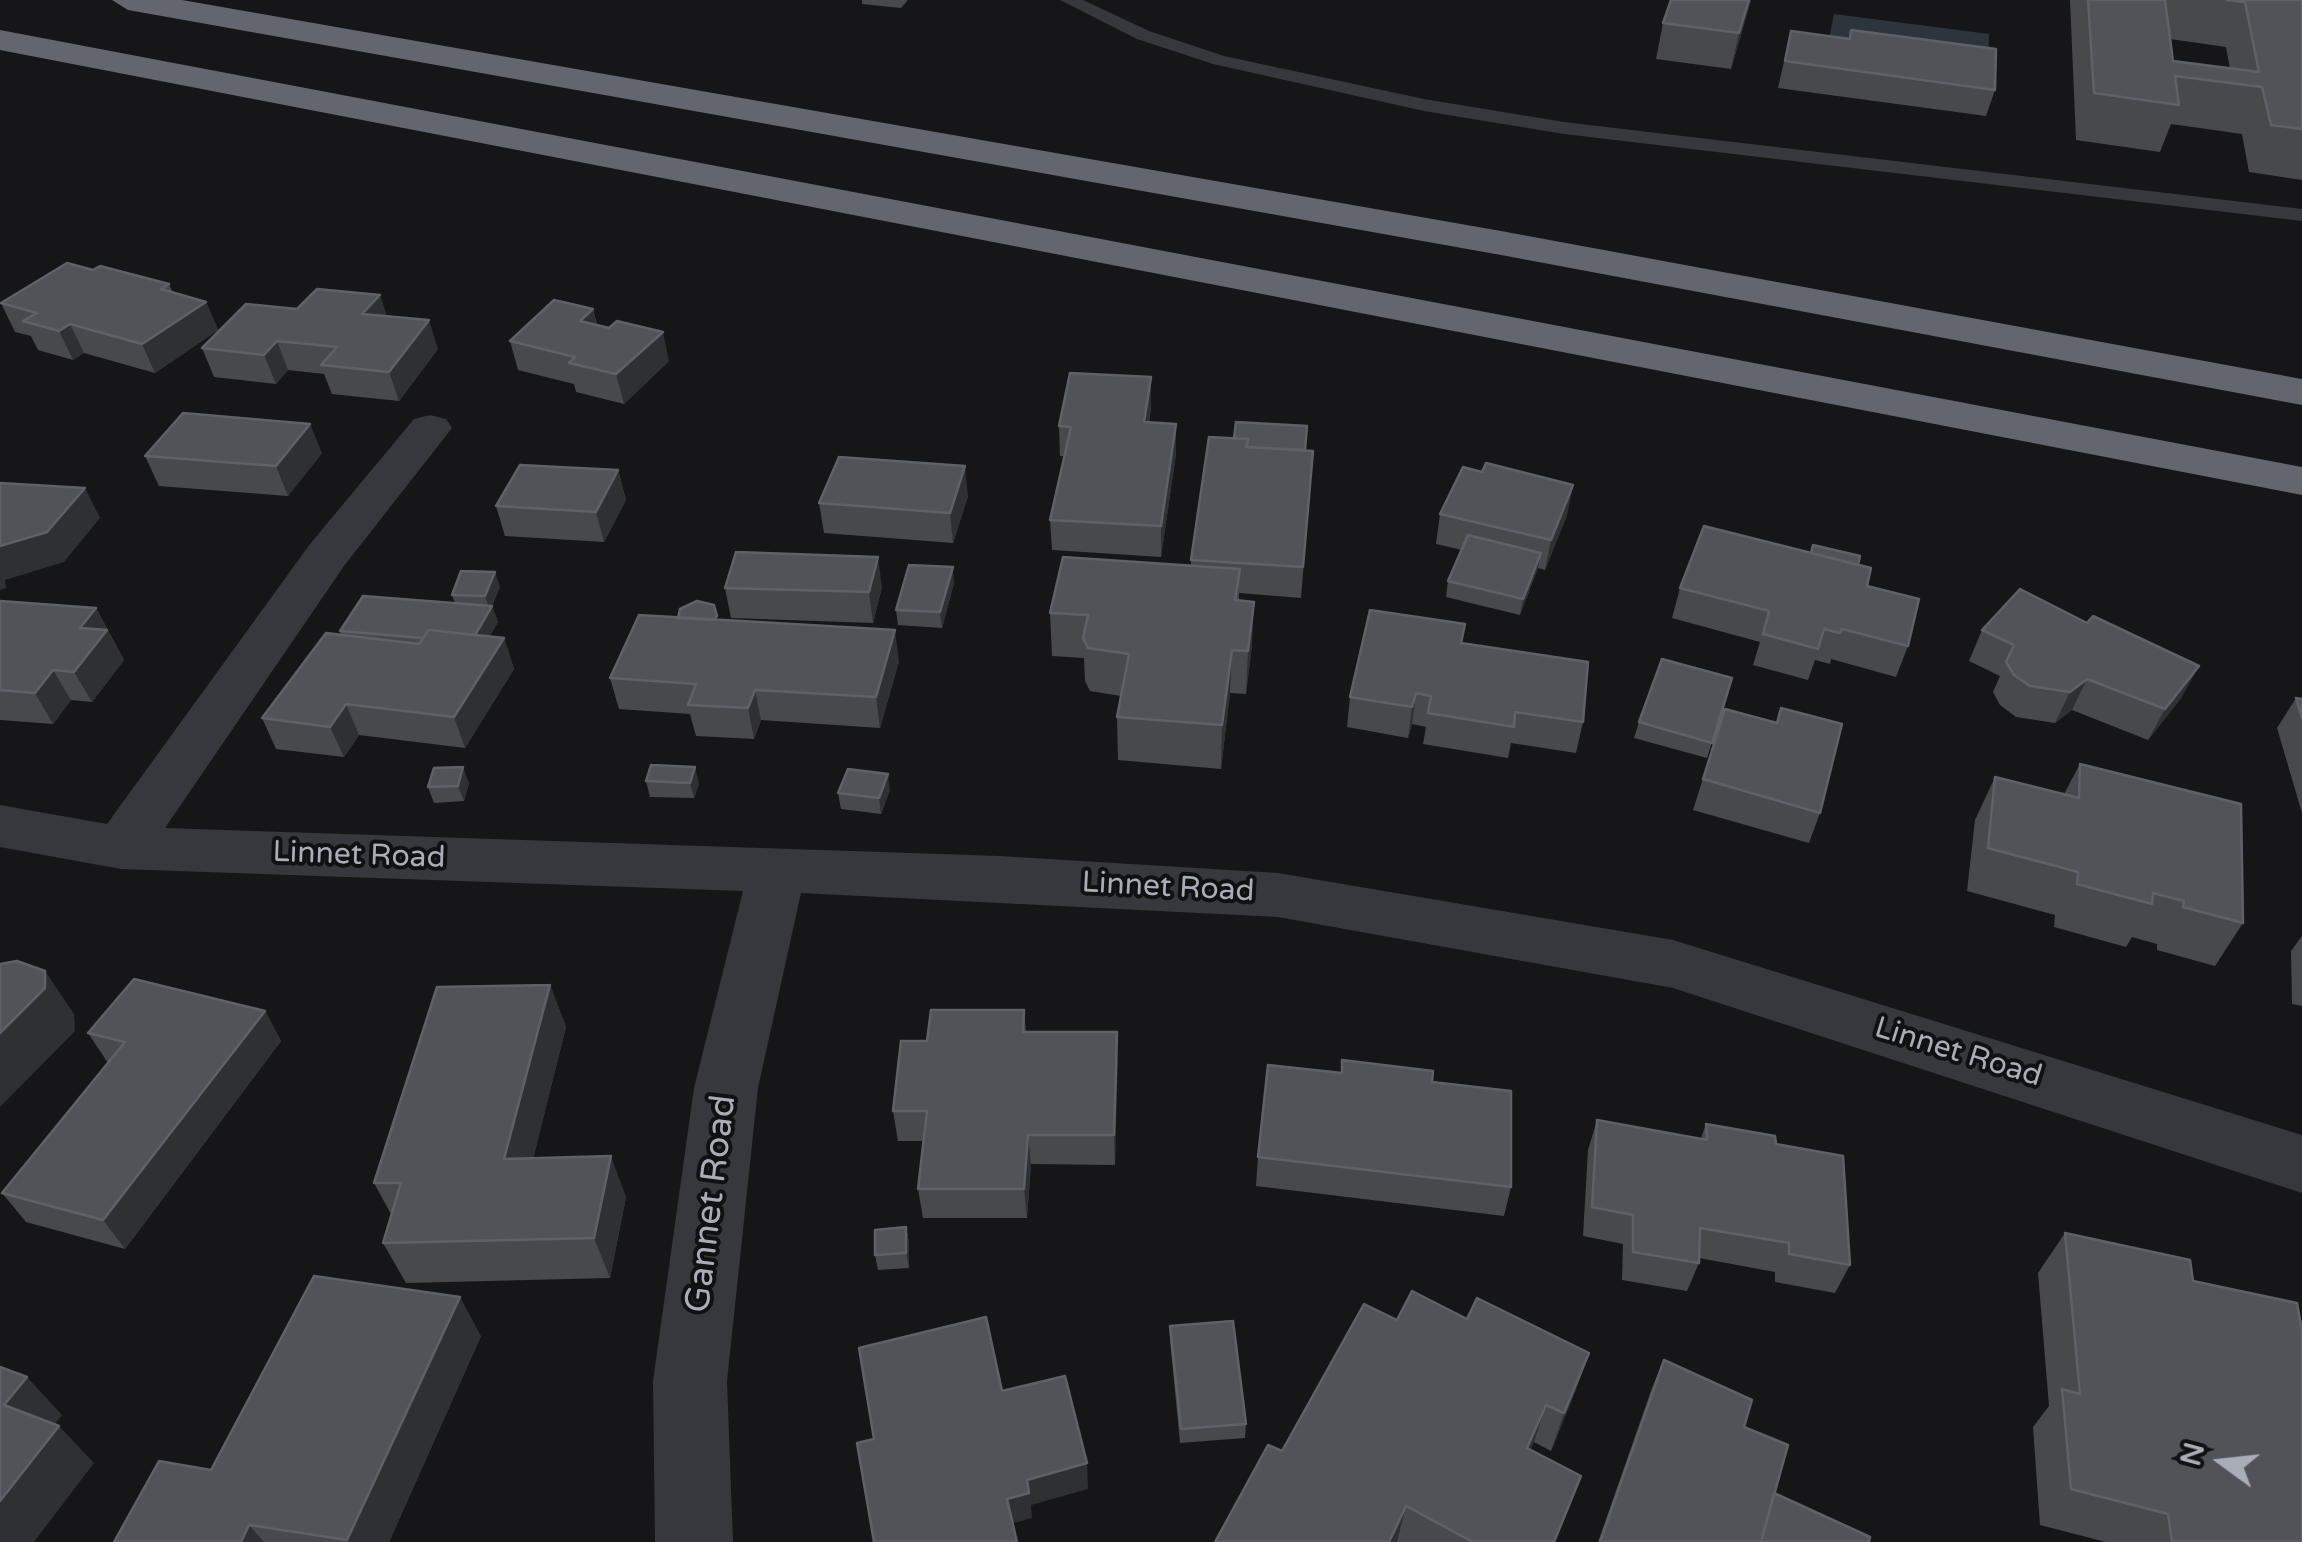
<!DOCTYPE html>
<html>
<head>
<meta charset="utf-8">
<style>
	body { margin:0 }
	#map { position:relative; width:2302px; height:1542px; overflow:hidden; background:#161618; font-family:"Varela Round",sans-serif }
	canvas { display:block }
	.north { position:absolute; left:2172px; top:1412px; width:100px; height:100px; -webkit-text-stroke:8px #111113; paint-order:stroke; rotate:285deg; font-size:28px; font-weight:700; line-height:40px; text-align:center; color:#a8adb8 }
	.north::after { content:''; display:block; margin:auto; width:35px; height:45px; background:#a8adb8; clip-path:polygon(50% 0,100% 100%,50% 72%,0 100%) }
</style>
</head>
<body>
<div id="map">
<canvas width="2302" height="1542"></canvas>
<div class="north">N</div>
</div>
<script>
const context = document.querySelector('canvas').getContext('2d');
context.lineJoin = 'round';
function fill(path, color) { context.fillStyle = color; context.fill(path, 'evenodd'); }
const poly = rows => new Path2D(rows.map(r => 'M' + r).join(''));
function stroke(path, color, width, dash) { context.strokeStyle = color; context.lineWidth = width; context.lineCap = dash ? 'butt' : 'round'; context.setLineDash(dash || []); context.stroke(path); }
function drawText(font, color, halo, rows, align = 'center') {
  context.font = font + ' "Varela Round",sans-serif'; context.lineWidth = 8; context.setLineDash([]); context.textBaseline = 'middle'; context.strokeStyle = halo; context.fillStyle = color; for (const [text, x, y, turn = 0] of rows) {
    context.save(); context.translate(x, y); context.rotate((+turn || 0) * Math.PI / 180); context.textAlign = isNaN(turn) ? turn : align; if (halo) context.strokeText(text, 0, 0); context.fillText(text, 0, 0); context.restore();
  }
}
fill(poly([
	[1834,14,1989,34,1988,64,1828,43]
]), '#2c353c');
fill(poly([
	[1060,0,1083,0,1149,31,1224,56,1424,99,1564,122,2302,209,2302,221,1564,134,1424,111,1213,64,1137,39,1060,0]
]), '#37383d');
fill(poly([
	[430,415,446,419,452,428,344,566,165,828,1000,856,1278,873,1673,940,2302,1135,2302,1193,1673,988,1278,917,801,893,758,1088,727,1381,733,1542,655,1542,653,1381,694,1088,743,891,121,869,0,847,0,805,107,824,310,544,414,419,430,415]
]), '#37383d');
fill(poly([
	[112,0,182,0,1501,231,2302,379,2302,405,1501,255,128,10,112,0],
	[0,30,2302,467,2302,495,0,50,0,30]
]), '#63666e');
fill(poly([
	[862,0,908,0,901,8,862,4],
	[1671,0,1751,0,1731,69,1656,59,1663,23],
	[2070,0,2302,0,2302,180,2249,172,2242,134,2171,124,2160,152,2076,140],
	[2170,39,2226,47,2230,69,2173,61],
	[1851,30,1995,90,1986,116,1778,88,1791,31,1849,39],
	[93,270,169,284,173,293,206,302,218,330,155,373,84,353,73,360,38,350,31,336,15,332,1,303],
	[593,309,597,324,669,361,624,404,576,392,574,384,518,370,510,341],
	[387,316,438,349,399,401,332,394,324,374,288,370,276,384,214,377,202,348],
	[1151,407,1149,423,1176,424,1176,454,1161,557,1052,550,1050,520,1065,456,1060,456,1059,426],
	[1305,450,1313,451,1301,598,1239,593,1239,601,1252,645,1246,694,1230,693,1221,769,1118,760,1117,717,1121,696,1090,691,1085,681,1084,658,1052,656,1050,613,1191,566,1191,560],
	[322,453,288,496,159,486,145,456],
	[618,470,626,500,604,542,505,536,496,506],
	[1482,472,1573,485,1567,515,1545,570,1538,568,1520,615,1446,597,1448,581,1462,550,1436,544,1440,514],
	[968,496,953,543,824,533,819,503],
	[1858,565,1867,586,1908,646,1896,677,1831,659,1830,664,1815,660,1808,680,1753,665,1760,642,1672,618,1680,588],
	[954,583,942,628,898,625,896,610],
	[500,587,492,606,498,622,489,637,504,638,514,669,465,748,359,735,344,757,276,749,262,718,341,634,340,631,455,603,452,595],
	[882,587,873,623,731,618,725,588],
	[0,601,96,608,124,660,92,702,71,700,53,724,0,720],
	[714,605,717,620,899,661,880,728,761,720,754,739,696,736,690,714,619,709,610,678,678,618],
	[1982,630,2182,697,2148,740,2072,710,2055,723,2016,717,2000,705,1993,692,2000,676,1969,661],
	[1461,643,1583,722,1576,753,1511,743,1508,758,1423,744,1426,727,1412,724,1408,738,1347,727,1350,697],
	[1732,678,1707,758,1634,738,1639,722],
	[2296,698,2302,699,2302,813,2277,728],
	[1781,708,1820,813,1809,843,1693,810,1725,709,1776,723],
	[2080,764,2243,923,2215,966,2157,950,2157,944,2132,937,2126,947,2054,927,2055,915,1967,891,1975,820,1995,777,2064,794],
	[646,781,699,783,694,798,650,797],
	[469,783,464,801,434,803,428,787],
	[890,790,881,814,841,809,838,793],
	[2302,936,2302,1006,2292,1004,2291,951],
	[550,985,566,1027,533,1158,626,1197,610,1278,406,1283,383,1243,391,1214,374,1183],
	[1024,1010,1026,1032,1117,1032,1115,1165,1031,1164,1027,1218,923,1218,918,1189,924,1141,898,1141,893,1111,927,1041],
	[265,1011,281,1041,125,1249,26,1222,2,1193,108,1063,88,1033],
	[1342,1060,1432,1082,1511,1187,1504,1216,1256,1186,1258,1157,1341,1073],
	[1597,1120,1701,1138,1706,1124,1776,1144,1850,1265,1835,1293,1775,1282,1775,1272,1699,1258,1699,1263,1687,1291,1622,1280,1623,1244,1583,1236,1588,1150],
	[906,1227,909,1242,909,1268,878,1270,875,1255],
	[2065,1233,2193,1281,2302,1542,2106,1542,2040,1525,2033,1427,2049,1406,2038,1273],
	[1467,1319,1589,1353,1575,1392,1551,1451,1534,1442,1530,1450,1555,1542,1215,1542,1397,1320],
	[1170,1326,1246,1424,1245,1438,1180,1443,1170,1340],
	[481,1336,389,1542,114,1542,211,1470],
	[1664,1360,1744,1427,1774,1493,1869,1542,1598,1542,1652,1388]
]), '#47494d');
fill(poly([
	[1749,0,1751,0,1731,69,1739,33],
	[380,295,390,324,362,314],
	[206,302,218,330,155,373,142,344],
	[593,309,600,338,580,321],
	[429,320,438,349,399,401,389,372],
	[70,324,84,353,73,360,59,331],
	[663,332,669,361,624,404,616,374],
	[277,341,288,370,276,384,264,355],
	[1151,377,1151,407,1144,452,1144,422],
	[310,424,322,453,288,496,276,466],
	[1176,424,1176,454,1161,557,1161,526],
	[965,466,968,496,953,543,950,513],
	[618,470,626,500,604,542,596,512],
	[1573,485,1567,515,1545,570,1551,540],
	[85,488,100,518,64,562,5,580,6,588,0,590,0,546],
	[1541,553,1538,568,1520,615,1523,599],
	[878,557,882,587,873,623,869,592],
	[953,567,954,583,942,628,940,612],
	[495,572,500,587,491,608,492,606,498,622,477,658,471,642,490,611,485,596],
	[1254,602,1252,645,1246,694,1248,651],
	[96,608,124,660,92,702,74,672,80,628],
	[895,630,899,661,880,728,876,697],
	[504,638,514,669,465,748,454,717],
	[1232,650,1230,693,1221,769,1222,725],
	[2199,666,2182,697,2148,740,2165,709],
	[53,670,71,700,53,724,35,693],
	[2087,679,2072,710,2055,723,2070,692],
	[755,690,761,720,754,739,748,708],
	[1416,693,1412,724,1408,738,1412,707],
	[346,704,359,735,344,757,330,727],
	[463,767,469,783,464,801,458,786],
	[695,767,699,783,694,798,690,783],
	[888,774,890,790,881,814,879,798],
	[45,971,74,1014,75,1031,0,1107,0,1033],
	[550,985,566,1027,523,1200,504,1159],
	[265,1011,281,1041,125,1249,103,1220],
	[1117,1032,1118,1062,1115,1165,1114,1135],
	[1028,1135,1031,1164,1027,1218,1024,1189],
	[611,1156,626,1197,610,1278,594,1238],
	[906,1227,909,1242,909,1268,906,1253],
	[460,1297,481,1336,389,1542,349,1542,347,1540],
	[1589,1353,1575,1392,1551,1451,1564,1413],
	[27,1377,62,1415,41,1443,4,1405],
	[1546,1405,1534,1442,1515,1485,1527,1448],
	[59,1426,94,1463,34,1542,0,1542,0,1501],
	[1087,1463,1088,1489,1031,1505,1032,1518,1010,1524,1007,1499,1027,1480],
	[1406,1506,1397,1542,1389,1542],
	[249,1525,264,1542,241,1542]
]), '#2f3033');
const building = poly([
	[1671,0,1749,0,1739,33,1663,23,1671,0],
	[2088,0,2165,0,2173,61,2259,72,2245,2,2227,0,2302,0,2302,129,2271,125,2262,87,2175,76,2179,105,2094,93,2088,0],
	[1851,30,1996,49,1995,90,1785,61,1791,31,1850,39,1851,30],
	[67,263,93,270,100,266,169,284,161,289,206,302,142,344,70,324,59,331,23,321,37,313,1,303,67,263],
	[317,289,380,295,362,314,429,320,389,372,321,365,337,347,277,341,264,355,202,348,246,304,297,309,317,289],
	[554,300,593,309,580,321,609,328,617,321,663,332,616,374,569,363,575,357,510,341,554,300],
	[1070,373,1151,377,1144,422,1176,424,1161,526,1050,520,1071,427,1059,426,1070,373],
	[183,413,310,424,276,466,145,456,183,413],
	[1236,422,1307,426,1305,450,1247,447,1248,439,1234,438,1236,422],
	[1209,437,1248,439,1246,447,1313,451,1303,567,1191,560,1209,437],
	[839,457,965,466,950,513,819,503,839,457],
	[1486,463,1573,485,1551,540,1440,514,1463,467,1482,472,1486,463],
	[520,465,618,470,596,512,496,506,520,465],
	[0,483,85,488,47,532,0,546,0,483],
	[1704,526,1871,568,1867,586,1919,599,1908,646,1842,629,1840,633,1824,629,1818,649,1763,634,1769,611,1680,588,1704,526],
	[1468,535,1541,553,1523,599,1448,581,1468,535],
	[1813,545,1860,556,1858,565,1811,553,1813,545],
	[736,552,878,557,869,592,725,588,736,552],
	[1063,557,1240,569,1235,600,1254,602,1248,651,1232,650,1222,725,1117,717,1129,654,1088,648,1083,638,1088,615,1050,613,1063,557],
	[909,565,953,567,940,612,896,610,909,565],
	[461,571,495,572,485,596,452,595,461,571],
	[2020,589,2087,623,2093,616,2199,666,2165,709,2087,679,2070,692,2030,686,2014,675,2006,662,2014,645,1982,630,2020,589],
	[363,596,492,606,475,635,429,630,423,638,340,631,363,596],
	[0,601,96,608,80,628,107,630,74,672,53,670,35,693,0,690,0,601],
	[697,601,714,605,717,616,713,620,678,618,680,609,697,601],
	[1370,610,1465,624,1461,643,1588,662,1583,722,1515,712,1514,727,1428,713,1431,696,1416,693,1412,707,1350,697,1370,610],
	[639,615,895,630,876,697,755,690,748,708,688,705,696,684,610,678,639,615],
	[429,630,504,638,454,717,346,704,330,727,262,718,326,633,419,644,429,630],
	[1662,659,1732,678,1712,743,1639,722,1662,659],
	[2296,698,2302,699,2302,718,2296,698],
	[1781,708,1842,724,1820,813,1703,779,1725,709,1777,723,1781,708],
	[2080,764,2241,804,2243,923,2183,907,2184,901,2153,893,2152,904,2077,884,2078,872,1988,848,1995,777,2079,798,2080,764],
	[651,765,695,767,690,783,646,781,651,765],
	[463,767,458,786,428,787,434,768,463,767],
	[848,769,888,774,879,798,838,793,848,769],
	[17,961,45,971,45,988,0,1033,0,964,17,961],
	[134,979,265,1011,103,1220,2,1193,125,1042,88,1033,134,979],
	[550,985,504,1159,611,1156,594,1238,383,1243,401,1183,374,1183,437,987,550,985],
	[931,1010,1024,1010,1023,1032,1117,1032,1114,1135,1028,1135,1024,1189,918,1189,927,1111,893,1111,901,1041,927,1041,931,1010],
	[1342,1060,1433,1071,1432,1082,1511,1091,1511,1187,1258,1157,1268,1065,1342,1073,1342,1060],
	[1597,1120,1707,1140,1706,1124,1775,1136,1776,1144,1843,1156,1850,1265,1789,1254,1789,1243,1700,1228,1699,1263,1633,1252,1633,1215,1592,1207,1597,1120],
	[906,1227,906,1253,875,1255,875,1230,906,1227],
	[2065,1233,2190,1260,2193,1281,2297,1303,2302,1331,2302,1542,2172,1542,2168,1514,2071,1489,2062,1389,2080,1394,2065,1233],
	[314,1276,460,1297,347,1540,249,1525,241,1542,114,1542,159,1461,211,1470,314,1276],
	[1412,1291,1467,1319,1477,1298,1589,1353,1564,1413,1546,1405,1527,1448,1581,1476,1554,1542,1473,1542,1406,1506,1389,1542,1215,1542,1268,1445,1282,1451,1364,1304,1397,1320,1412,1291],
	[986,1317,1002,1391,1065,1376,1087,1463,1027,1480,1029,1493,1007,1499,1017,1542,874,1542,857,1443,874,1439,859,1348,986,1317],
	[1233,1321,1246,1424,1181,1429,1170,1326,1233,1321],
	[1664,1360,1752,1400,1744,1427,1788,1445,1761,1542,1600,1542,1664,1360],
	[0,1367,27,1377,4,1405,59,1426,0,1501,0,1367],
	[1774,1493,1870,1537,1869,1542,1761,1542,1774,1493]
]);
fill(building, '#525359');
stroke(building, '#5f6168', 2.5);
drawText('30px', '#a8adb8', '#111113', [
	["Linnet Road",359,856,2],
	["Linnet Road",1168,888,3],
	["Linnet Road",1958,1053,17]
]);
drawText('35px', '#a8adb8', '#111113', [
	["Gannet Road",712,1204,-83]
]);
</script>
</body>
</html>
